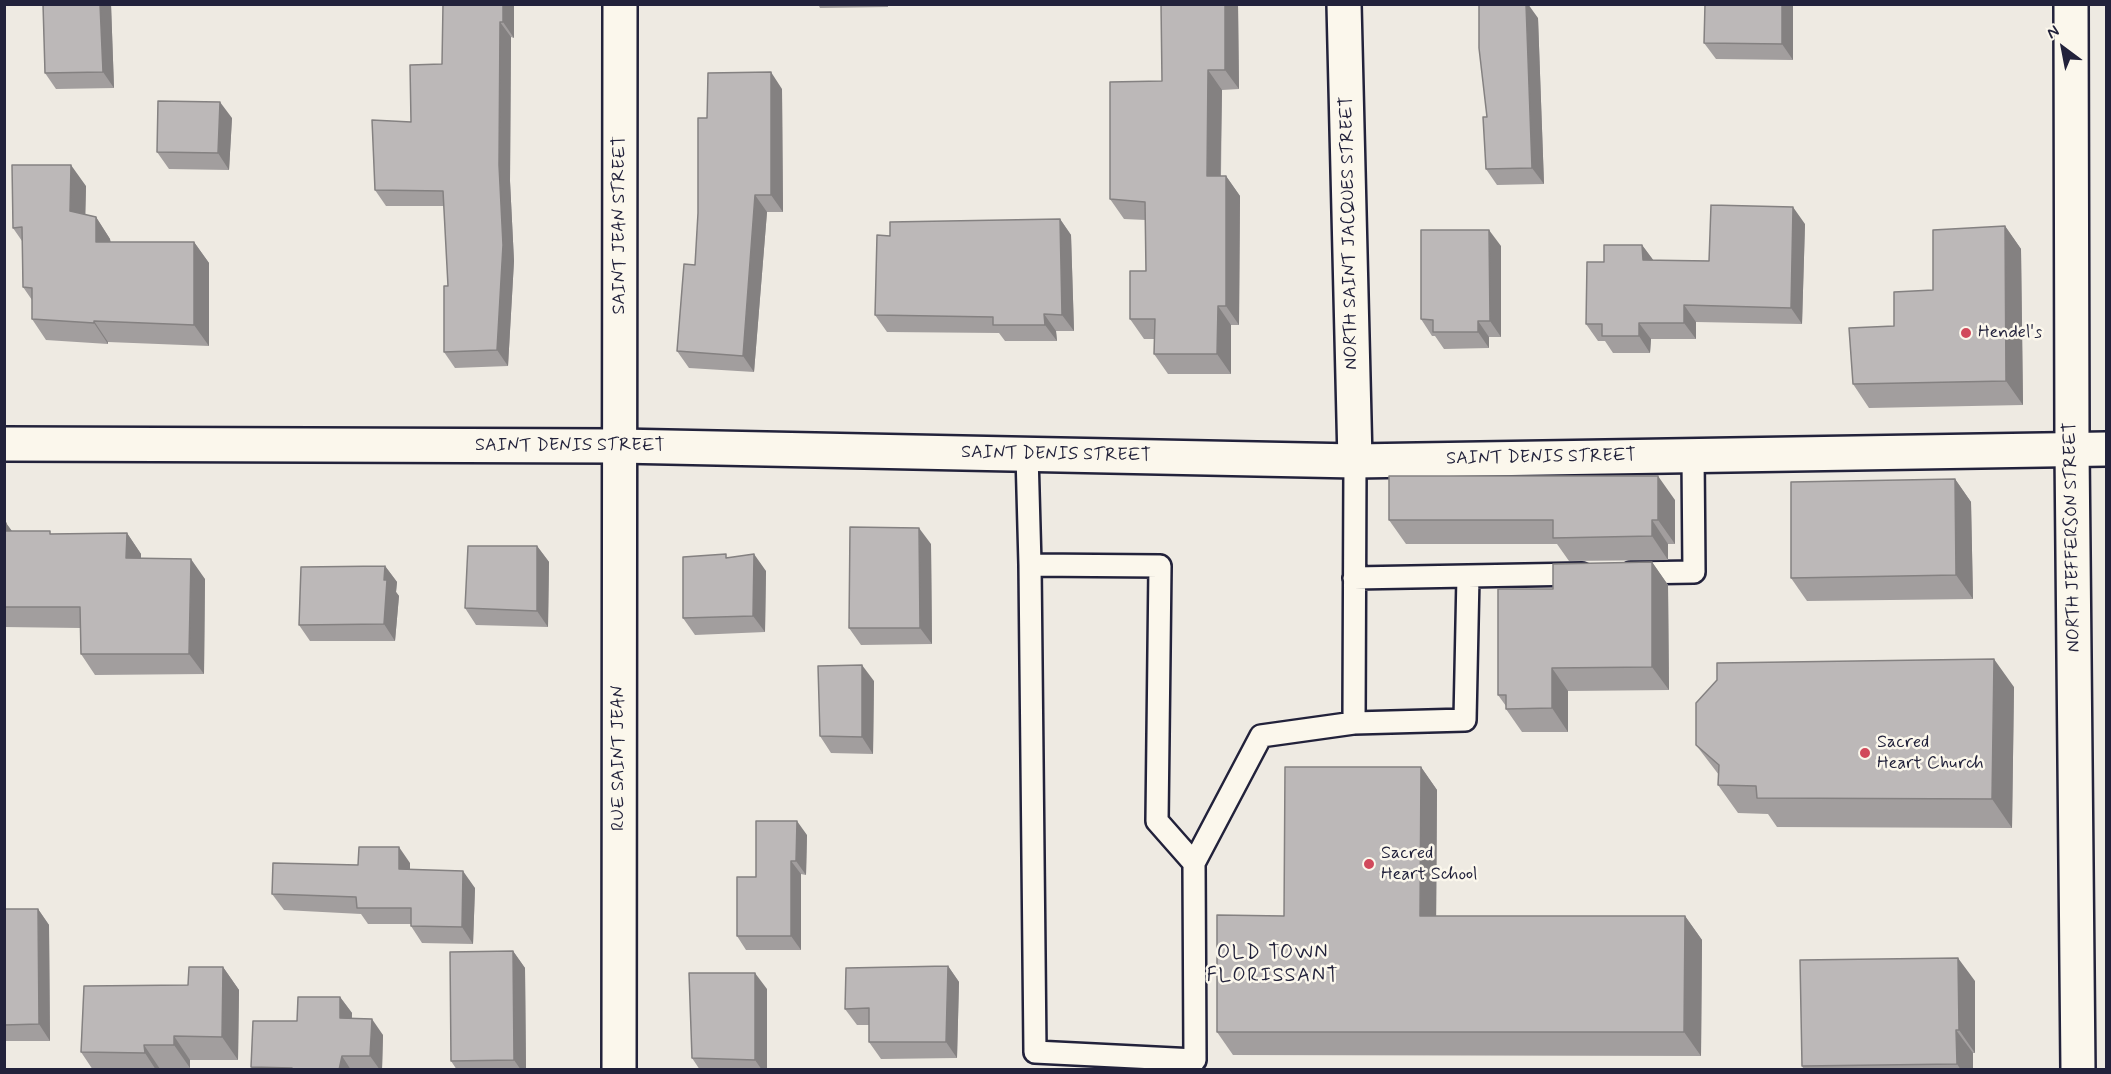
<!DOCTYPE html>
<html>
<head>
<meta charset="utf-8">
<style>
	body { margin:0 }
	#map { position:relative; width:2111px; height:1074px; overflow:hidden; background:#eeeae2; font-family:Mynerve,sans-serif }
	canvas { display:block }
	.frame { position:absolute; inset:0; border:6px solid #22223b; pointer-events:none }
	.north { position:absolute; left:2033px; top:18px; width:60px; height:60px; -webkit-text-stroke:4px #fbf7ec; paint-order:stroke; rotate:328deg; font-size:16px; font-weight:700; line-height:24px; text-align:center; color:#22223b }
	.north::after { content:''; display:block; margin:auto; width:21px; height:27px; background:#22223b; clip-path:polygon(50% 0,100% 100%,50% 72%,0 100%) }
</style>
</head>
<body>
<div id="map">
<canvas width="2111" height="1074"></canvas>
<div class="frame"></div>
<div class="north">N</div>
</div>
<script>
const context = document.querySelector('canvas').getContext('2d');
context.lineJoin = 'round';
const poly = rows => new Path2D(rows.map(r => 'M' + r).join(''));
function stroke(path, color, width, dash) { context.strokeStyle = color; context.lineWidth = width; context.lineCap = dash ? 'butt' : 'round'; context.setLineDash(dash || []); context.stroke(path); }
function fill(path, color) { context.fillStyle = color; context.fill(path, 'evenodd'); }
function drawText(font, color, halo, rows, align = 'center') {
  context.font = font + ' Mynerve,sans-serif'; context.lineWidth = 5; context.setLineDash([]); context.textBaseline = 'middle'; context.strokeStyle = halo; context.fillStyle = color; for (const [text, x, y, turn = 0] of rows) {
    context.save(); context.translate(x, y); context.rotate((+turn || 0) * Math.PI / 180); context.textAlign = isNaN(turn) ? turn : align; if (halo) context.strokeText(text, 0, 0); context.fillText(text, 0, 0); context.restore();
  }
}
const service = poly([
	[1027,454,1030,565],
	[1631,573,1694,572,1693,455],
	[1354,578,1582,574],
	[1354,723,1465,720,1468,576],
	[1194,863,1157,821,1160,566,1030,565,1035,1052,1195,1060,1194,863,1261,736,1354,723,1355,461]
]);
const minor = poly([
	[1344,4,1355,461],
	[2071,4,2072,449,2078,1070],
	[619,1070,620,4]
]);
const tertiary = poly([
	[4,444,619,446,1355,461,2106,449]
]);
stroke(service, '#22223b', 26);
stroke(minor, '#22223b', 38);
stroke(tertiary, '#22223b', 38);
stroke(service, '#fbf7ec', 21);
stroke(minor, '#fbf7ec', 33);
stroke(tertiary, '#fbf7ec', 33);
fill(poly([
	[43,4,111,4,114,88,56,89,45,73],
	[514,4,514,38,511,37,510,181,514,261,508,366,455,368,444,352,448,286,444,206,386,206,375,190,442,64],
	[818,4,888,4,888,7,820,8],
	[1238,4,1239,89,1222,90,1221,176,1226,176,1240,196,1239,325,1231,325,1231,374,1168,374,1154,354,1154,339,1144,339,1130,319,1146,271,1146,220,1124,219,1110,199,1162,81],
	[1705,4,1793,4,1793,60,1716,59,1704,43],
	[1538,18,1544,184,1497,185,1486,169,1487,117],
	[782,89,783,212,767,212,754,372,689,368,677,351,695,265,707,118],
	[232,118,229,170,169,169,157,152],
	[86,186,85,215,96,217,110,239,111,242,194,242,209,263,209,346,108,342,108,344,46,340,32,319,32,300,23,287,22,241,13,228],
	[1060,219,1071,235,1074,331,1056,331,1057,341,1005,341,999,333,887,332,875,315,890,236],
	[1805,224,1802,324,1696,322,1696,339,1651,339,1650,353,1613,353,1605,341,1598,341,1586,324,1604,262,1642,245,1653,260,1709,261],
	[2005,226,2021,249,2023,405,1869,408,1853,384,1894,326],
	[1501,246,1501,337,1489,337,1489,348,1444,349,1435,336,1432,336,1421,319],
	[1955,479,1971,502,1973,599,1807,601,1791,578],
	[1675,500,1675,544,1668,544,1668,560,1569,561,1557,544,1406,544,1389,520],
	[4,523,6,523,12,531,51,534,127,533,141,554,141,558,205,579,204,674,95,675,81,654,80,628,4,627],
	[931,544,932,644,861,645,849,628],
	[537,546,549,562,548,627,476,625,465,608],
	[729,557,766,571,765,632,695,635,683,618],
	[1652,562,1668,585,1669,690,1568,691,1568,732,1522,732,1506,709,1506,706,1498,695,1553,589],
	[385,566,397,582,396,592,399,596,395,641,310,641,299,625],
	[874,681,873,754,831,753,820,736],
	[2014,687,2012,828,1777,827,1768,814,1738,813,1718,785,1719,775,1696,745],
	[1421,767,1437,790,1436,916,1685,916,1702,940,1701,1056,1233,1055,1217,1032,1284,916],
	[807,835,806,875,801,874,801,950,746,950,737,936],
	[410,863,410,870,475,888,473,944,422,943,411,926,411,924,368,924,361,914,284,910,272,894,358,865],
	[4,909,38,909,49,925,50,1041,4,1041],
	[513,951,525,968,526,1070,457,1070,451,1061],
	[948,966,959,982,957,1058,881,1059,869,1042,869,1025,857,1025,845,1009],
	[223,967,239,990,238,1060,190,1060,190,1068,160,1069,160,1070,93,1070,81,1052,188,985],
	[1975,981,1975,1053,1973,1053,1973,1070,1804,1070,1802,1066],
	[767,989,767,1070,700,1070,692,1058],
	[340,997,352,1013,352,1019,383,1035,382,1070,253,1070,251,1067,297,1021]
]), '#a29e9e');
fill(poly([
	[100,4,111,4,114,88,103,72],
	[503,4,514,4,514,38,503,22],
	[1225,4,1238,4,1239,89,1225,70],
	[1526,4,1528,4,1538,18,1544,184,1532,168],
	[1782,4,1793,4,1793,60,1782,44],
	[500,22,511,37,510,181,514,261,508,366,497,350],
	[1208,70,1222,90,1220,196,1207,176],
	[771,72,782,89,783,212,771,195],
	[220,102,232,118,229,170,218,153],
	[71,165,86,186,85,232,70,211],
	[1226,176,1240,196,1239,325,1226,306],
	[755,195,767,212,754,372,743,356],
	[1793,207,1805,224,1802,324,1791,308],
	[96,217,110,239,111,263,96,242],
	[1060,219,1071,235,1074,331,1062,315],
	[2005,226,2021,249,2023,405,2006,381],
	[1489,230,1501,246,1501,337,1490,321],
	[194,242,209,263,209,346,194,325],
	[1642,245,1654,261,1643,260],
	[1684,305,1696,322,1696,339,1684,323],
	[1218,306,1231,325,1231,374,1217,354],
	[1044,314,1056,331,1057,341,1045,325],
	[94,321,108,342,108,344,94,323],
	[1478,321,1489,337,1489,348,1478,332],
	[1639,323,1651,339,1650,353,1639,336],
	[1658,476,1675,500,1675,544,1658,520],
	[1955,479,1971,502,1973,599,1956,575],
	[1652,520,1668,544,1668,560,1652,536],
	[6,523,21,544,6,531],
	[919,528,931,544,932,644,920,628],
	[127,533,141,554,141,578,126,558],
	[537,546,549,562,548,627,537,611],
	[754,554,766,571,765,632,753,616],
	[191,559,205,579,204,674,189,654],
	[1652,562,1668,585,1669,690,1652,667],
	[385,566,397,582,396,592,399,596,395,641,384,624,384,580],
	[1994,659,2014,687,2012,828,1992,799],
	[862,665,874,681,873,754,862,737],
	[1552,668,1568,691,1568,732,1552,708],
	[1421,767,1437,790,1436,939,1420,916],
	[797,821,807,835,806,875,796,861],
	[399,847,410,863,410,886,399,869],
	[791,861,801,874,801,950,791,936],
	[463,871,475,888,473,944,462,927],
	[38,909,49,925,50,1041,39,1024],
	[1685,916,1702,940,1701,1056,1684,1032],
	[513,951,525,968,526,1070,521,1070,514,1060],
	[1958,958,1975,981,1975,1053,1959,1030],
	[948,966,959,982,957,1058,946,1042],
	[223,967,239,990,238,1060,222,1037],
	[755,973,767,989,767,1070,762,1070,755,1060],
	[340,997,352,1013,351,1035,340,1018],
	[372,1019,383,1035,382,1070,380,1070,370,1056],
	[1956,1030,1973,1053,1973,1070,1961,1070,1957,1064],
	[174,1036,190,1060,190,1068,174,1045],
	[144,1045,160,1069,160,1070,156,1070,145,1053],
	[342,1056,351,1070,339,1070]
]), '#848181');
const building = poly([
	[43,4,100,4,103,72,45,73,43,4],
	[443,4,503,4,503,22,500,22,499,165,503,245,497,350,444,352,444,286,448,286,443,191,375,190,372,120,411,122,410,65,442,64,443,4],
	[1161,4,1225,4,1225,70,1208,70,1207,176,1226,176,1226,306,1218,306,1217,354,1154,354,1155,319,1130,319,1130,271,1146,271,1145,202,1110,199,1110,82,1162,81,1161,4],
	[1479,4,1526,4,1532,168,1486,169,1483,117,1487,117,1479,48,1479,4],
	[1705,4,1782,4,1782,44,1704,43,1705,4],
	[771,72,771,195,755,195,743,356,677,351,684,264,695,265,698,213,698,118,707,118,708,73,771,72],
	[158,101,220,102,218,153,157,152,158,101],
	[12,165,71,165,70,211,96,217,96,242,194,242,194,325,94,321,94,323,32,319,32,288,23,287,22,227,13,228,12,165],
	[1711,205,1793,207,1791,308,1684,305,1684,323,1639,323,1639,336,1602,336,1602,324,1586,324,1587,262,1604,262,1604,245,1642,245,1643,260,1709,261,1711,205],
	[1060,219,1062,315,1044,314,1045,325,993,325,993,317,875,315,877,235,890,236,890,222,1060,219],
	[2005,226,2006,381,1853,384,1849,328,1894,326,1894,292,1933,290,1933,230,2005,226],
	[1421,230,1489,230,1490,321,1478,321,1478,332,1433,332,1433,320,1421,319,1421,230],
	[1389,476,1658,476,1658,520,1652,520,1652,536,1553,538,1553,520,1389,520,1389,476],
	[1955,479,1956,575,1791,578,1791,482,1955,479],
	[4,523,6,523,6,531,50,531,50,534,127,533,126,558,191,559,189,654,81,654,80,607,4,607,4,523],
	[850,527,919,528,920,628,849,628,850,527],
	[468,546,537,546,537,611,465,608,468,546],
	[726,554,726,558,754,554,753,616,683,618,683,557,726,554],
	[1652,562,1652,667,1552,668,1552,708,1506,709,1506,695,1498,695,1498,589,1553,589,1553,564,1652,562],
	[385,566,384,580,387,580,384,624,299,625,301,567,385,566],
	[1994,659,1992,799,1757,798,1756,786,1718,785,1719,765,1696,745,1696,703,1717,680,1717,663,1994,659],
	[862,665,862,737,820,736,818,666,862,665],
	[1285,767,1421,767,1420,916,1685,916,1684,1032,1217,1032,1217,915,1284,916,1285,767],
	[756,821,797,821,796,861,791,861,791,936,737,936,737,877,756,877,756,821],
	[359,847,399,847,399,869,463,871,462,927,411,926,411,908,357,908,356,897,272,894,273,863,358,865,359,847],
	[4,909,38,909,39,1024,4,1025,4,909],
	[513,951,514,1060,451,1061,450,952,513,951],
	[1958,958,1959,1030,1956,1030,1957,1064,1802,1066,1800,960,1958,958],
	[948,966,946,1042,869,1042,869,1008,845,1009,846,968,948,966],
	[189,967,223,967,222,1037,174,1036,174,1045,144,1045,145,1053,81,1052,84,986,188,985,189,967],
	[689,973,755,973,755,1060,692,1058,689,973],
	[298,997,340,997,340,1018,372,1019,370,1056,342,1056,339,1070,292,1070,292,1068,251,1067,253,1021,297,1021,298,997]
]);
fill(building, '#bcb8b8');
stroke(building, '#848181', 1.5);
for (const [x, y, r, color] of [
	[1966,333,6,"#d1495b"],
	[1865,753,6,"#d1495b"],
	[1369,864,6,"#d1495b"]
]) { const dot = new Path2D(); dot.arc(x, y, r, 0, 2 * Math.PI); context.fillStyle = color; context.fill(dot); stroke(dot, '#fbf7ec', 2); }
drawText('18px', '#22223b', '#fbf7ec', [
	["SAINT JEAN STREET",620,225,-90],
	["NORTH SAINT JACQUES STREET",1350,233,-91],
	["SAINT DENIS STREET",570,446],
	["SAINT DENIS STREET",1056,455,1],
	["SAINT DENIS STREET",1541,458,-1],
	["NORTH JEFFERSON STREET",2073,537,-91],
	["RUE SAINT JEAN",619,758,-90]
]);
drawText('18px', '#22223b', '#fbf7ec', [
	["Hendel's",1978,333],
	["Sacred",1877,743],
	["Heart Church",1877,764],
	["Sacred",1381,854],
	["Heart School",1381,875]
], 'left');
context.letterSpacing = '1.5px';
drawText('20px', '#22223b', '#fbf7ec', [
	["OLD TOWN",1273,954],
	["FLORISSANT",1273,977]
]);
context.letterSpacing = '0px';
</script>
</body>
</html>
